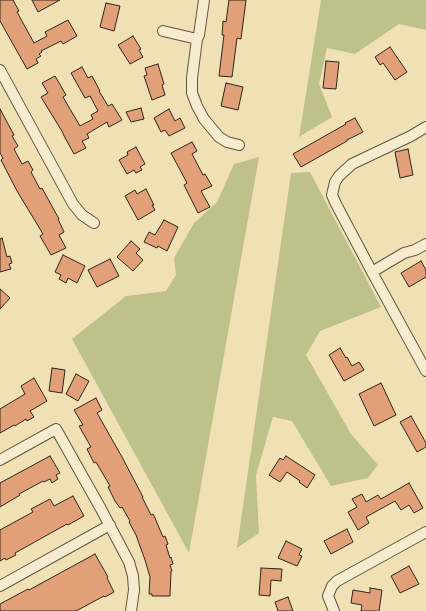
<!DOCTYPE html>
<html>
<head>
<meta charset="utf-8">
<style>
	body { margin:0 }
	canvas { display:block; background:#f0e1b4 }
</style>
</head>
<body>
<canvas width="426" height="611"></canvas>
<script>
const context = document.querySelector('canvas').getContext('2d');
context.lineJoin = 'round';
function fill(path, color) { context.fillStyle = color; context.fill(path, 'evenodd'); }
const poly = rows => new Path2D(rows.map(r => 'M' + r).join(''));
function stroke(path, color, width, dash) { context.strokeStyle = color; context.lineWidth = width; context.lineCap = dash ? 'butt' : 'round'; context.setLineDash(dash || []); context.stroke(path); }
fill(poly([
	[321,0,426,0,426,30,399,24,355,54,327,48,319,84,332,117,299,137],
	[259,157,189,553,72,339,126,296,166,291,176,275,174,258,194,223,217,202,234,164],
	[310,172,381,307,320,331,306,355,351,434,378,465,368,478,331,486,292,421,273,417,256,475,259,533,237,548,291,173]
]), '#bec18a');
const building = poly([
	[0,0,13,0,19,11,17,12,34,43,47,36,45,32,68,20,77,36,63,44,61,41,41,51,42,52,39,54,41,56,36,59,38,63,27,69,0,21,0,0],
	[32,0,60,0,38,12,32,0],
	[229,0,246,0,241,39,237,38,232,77,219,76,224,35,222,35,223,21,226,22,229,0],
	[106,3,120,6,114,31,100,27,106,3],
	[133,36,141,49,139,50,143,57,130,64,118,45,133,36],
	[390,47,407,72,395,80,383,63,380,65,375,57,390,47],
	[326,61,339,62,336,89,323,88,326,61],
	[158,64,164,84,162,85,165,95,152,100,144,76,147,75,145,68,158,64],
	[82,67,88,78,92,76,100,91,99,91,108,106,112,104,122,120,109,127,107,122,87,134,89,138,82,141,86,148,74,154,63,134,63,133,41,97,48,93,42,83,55,76,66,95,63,97,80,126,93,119,91,115,98,111,90,96,85,98,71,73,82,67],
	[226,83,243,87,238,110,221,106,226,83],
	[141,108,144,119,131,122,126,112,141,108],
	[0,109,14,135,12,136,18,146,14,149,22,164,28,161,33,170,31,172,40,189,42,188,59,219,58,219,64,232,59,235,66,248,51,255,40,236,43,234,17,191,1,160,3,158,0,153,0,109],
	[169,109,175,121,180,118,185,128,169,136,165,130,161,132,154,118,169,109],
	[355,118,363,132,347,140,347,141,301,167,293,154,346,124,345,123,355,118],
	[192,142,197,151,192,154,203,175,205,174,212,186,201,191,210,207,198,213,184,185,187,183,171,153,192,142],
	[136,147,145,164,140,167,142,170,136,173,134,170,127,174,119,160,128,155,127,152,136,147],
	[408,149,413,175,400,178,395,152,408,149],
	[146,189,154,205,152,205,155,210,138,220,125,196,135,190,137,194,146,189],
	[164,220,178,227,167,251,158,246,157,248,144,242,149,232,155,235,164,220],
	[2,238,7,257,10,256,12,263,9,264,11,269,0,272,0,239,2,238],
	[131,241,140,249,136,253,143,260,133,271,117,257,131,241],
	[63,255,85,266,77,283,68,278,66,283,59,279,61,275,55,272,63,255],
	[110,259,119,276,97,287,88,270,110,259],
	[421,261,426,270,426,277,409,287,401,273,421,261],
	[0,289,10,298,0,309,0,289],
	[340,348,346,358,347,357,352,366,359,362,364,370,344,381,329,355,340,348],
	[52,368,65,370,62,393,49,391,52,368],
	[76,374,89,381,78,401,66,394,76,374],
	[34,378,47,401,30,411,34,417,27,421,26,419,15,426,14,425,0,433,0,409,25,394,21,386,34,378],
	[381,383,396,415,374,426,359,394,381,383],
	[96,398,102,410,97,413,122,457,143,497,142,497,151,515,153,514,155,518,163,537,165,536,168,544,166,545,170,558,171,557,173,564,170,565,172,571,171,571,170,596,152,596,152,594,149,594,150,577,145,560,136,535,129,522,130,521,122,507,120,508,115,501,108,487,110,486,96,462,94,463,87,449,91,447,79,426,83,425,74,410,96,398],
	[411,416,426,443,426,447,417,452,400,422,411,416],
	[50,456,60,473,56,475,58,479,52,483,50,479,44,482,43,481,19,494,20,495,0,507,0,483,50,456],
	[286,456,315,475,307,488,299,482,300,481,287,472,280,482,269,475,280,458,283,460,286,456],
	[409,483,423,508,414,513,409,505,401,510,395,501,366,517,369,523,358,530,348,512,357,507,352,499,362,494,366,502,378,495,381,499,409,483],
	[73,496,84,516,68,525,67,524,15,553,16,555,6,560,5,558,0,561,0,530,33,512,31,509,50,499,54,506,73,496],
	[347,529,353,542,331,554,324,541,347,529],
	[286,541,302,549,299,555,302,556,297,566,278,558,286,541],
	[95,554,108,577,107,578,114,592,105,597,104,596,76,611,0,611,0,604,28,589,29,590,95,554],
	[409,566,419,584,400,593,391,576,409,566],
	[261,568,282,569,281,581,271,580,270,596,259,595,261,568],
	[370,588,382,590,379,611,361,611,362,605,351,603,353,590,370,593,370,588],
	[288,597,293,611,278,611,275,602,288,597]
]);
fill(building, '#e2a078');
stroke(building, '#2f251d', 1);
const street = poly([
	[204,0,199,35,197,39,192,78,192,93,197,106,204,119,219,137,227,142,239,145],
	[163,31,197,39],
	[0,70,73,204,82,215,94,223],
	[426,127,411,136,352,164,339,176,335,182,332,195,336,204,372,272,426,371],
	[372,272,404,253,415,250,426,244],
	[0,460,56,429,101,509,129,562,133,576,134,590,131,611],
	[0,586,110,525],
	[334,611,328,596,332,586,337,581,426,532]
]);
stroke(street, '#5f5443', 12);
stroke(street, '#f5ecce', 10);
</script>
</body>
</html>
